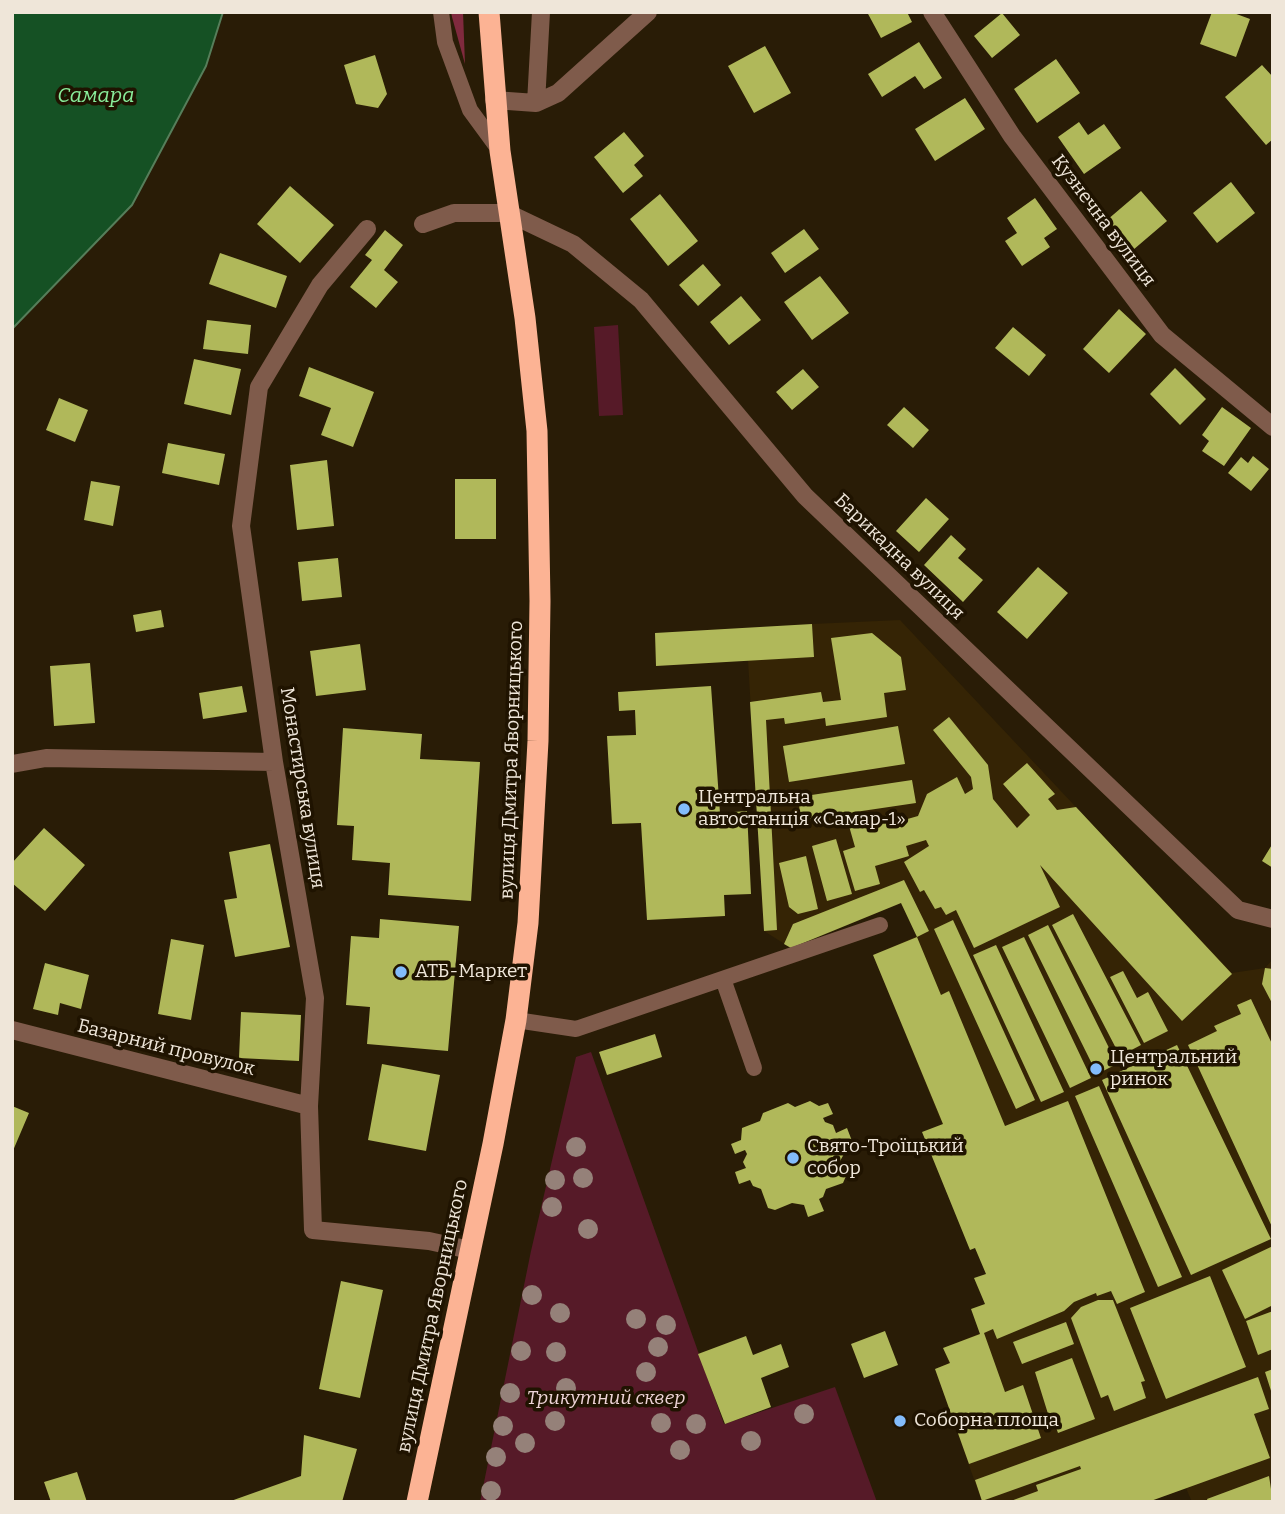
<!DOCTYPE html>
<html>
<head>
<meta charset="utf-8">
<style>
	body { margin:0 }
	#map { position:relative; width:1285px; height:1514px; overflow:hidden; background:#291c06; font-family:Bitter,serif }
	canvas { display:block }
	.frame { position:absolute; inset:0; border:14px solid #efe6d9; pointer-events:none }
</style>
</head>
<body>
<div id="map">
<canvas width="1285" height="1514"></canvas>
<div class="frame"></div>
</div>
<script>
const context = document.querySelector('canvas').getContext('2d');
context.lineJoin = 'round';
function fill(path, color) { context.fillStyle = color; context.fill(path, 'evenodd'); }
const poly = rows => new Path2D(rows.map(r => 'M' + r).join(''));
function stroke(path, color, width, dash) { context.strokeStyle = color; context.lineWidth = width; context.lineCap = dash ? 'butt' : 'round'; context.setLineDash(dash || []); context.stroke(path); }
function drawText(font, color, halo, rows, align = 'center') {
  context.font = font + ' Bitter,serif'; context.lineWidth = 7; context.setLineDash([]); context.textBaseline = 'middle'; context.strokeStyle = halo; context.fillStyle = color; for (const [text, x, y, turn = 0] of rows) {
    context.save(); context.translate(x, y); context.rotate((+turn || 0) * Math.PI / 180); context.textAlign = isNaN(turn) ? turn : align; if (halo) context.strokeText(text, 0, 0); context.fillText(text, 0, 0); context.restore();
  }
}
fill(poly([
	[900,620,1232,973,1265,968,1273,959,1273,1502,1192,1502,1186,1488,1148,1502,982,1502,935,1369,949,1363,943,1348,1021,1317,873,955,917,936,901,903,791,948,764,931,748,660,814,657,812,624]
]), '#352405');
fill(poly([
	[618,325,623,415,599,416,594,327],
	[591,1052,724,1424,835,1387,877,1502,480,1502,531,1251,576,1057]
]), '#561a28');
fill(poly([
	[451,12,463,12,465,64,452,17]
]), '#802a3e');
const water = poly([
	[12,12,223,12,206,66,132,205,12,329,12,12]
]);
fill(water, '#155124');
stroke(water, '#567e5a', 2);
fill(poly([
	[867,12,907,12,912,22,881,38],
	[1212,12,1231,12,1250,19,1236,57,1200,44],
	[1002,13,1020,35,992,58,974,36],
	[919,42,942,78,924,89,915,76,882,97,868,74],
	[765,46,791,93,754,113,728,66],
	[375,55,387,94,378,108,356,104,344,65],
	[1056,59,1080,93,1037,123,1014,89],
	[1262,65,1273,77,1273,139,1266,145,1225,97],
	[965,98,985,129,935,161,915,129],
	[1079,122,1088,135,1104,124,1121,148,1084,174,1058,137],
	[624,132,644,156,634,165,643,176,623,193,594,157],
	[1231,182,1255,213,1217,243,1193,213],
	[290,186,334,225,300,263,257,224],
	[1141,191,1167,221,1133,250,1107,220],
	[660,194,698,241,668,266,630,219],
	[1035,198,1057,229,1044,238,1050,247,1022,266,1005,241,1017,233,1007,218],
	[804,229,819,249,785,273,771,253],
	[385,230,403,245,384,270,398,282,376,308,350,287,372,260,365,255],
	[220,253,287,276,276,308,209,284],
	[703,264,721,285,698,306,679,285],
	[820,276,849,313,812,340,784,302],
	[741,296,761,320,729,345,710,322],
	[1119,309,1146,334,1109,373,1083,349],
	[207,320,251,325,248,354,203,349],
	[1013,327,1046,355,1029,376,995,348],
	[194,359,241,369,231,415,184,404],
	[309,367,374,392,353,447,321,435,331,408,299,396],
	[1175,368,1206,399,1180,425,1150,394],
	[803,369,819,387,792,410,776,392],
	[59,398,88,410,75,442,46,430],
	[904,407,929,430,913,448,887,425],
	[1222,407,1251,428,1224,466,1202,451,1209,441,1202,435],
	[168,443,225,454,219,485,162,473],
	[1253,456,1269,469,1251,491,1228,473,1241,457,1248,463],
	[327,460,334,526,297,530,290,465],
	[455,479,496,479,496,539,455,539],
	[91,481,120,486,113,526,84,520],
	[926,498,949,519,919,552,896,531],
	[951,535,966,549,958,558,983,580,963,602,924,565],
	[338,558,342,597,302,601,298,562],
	[1038,567,1068,593,1027,639,997,612],
	[161,610,164,627,136,632,133,615],
	[812,624,814,657,656,666,655,633],
	[872,633,901,657,906,690,884,693,887,717,826,726,825,718,785,724,784,718,766,720,777,930,764,931,750,702,821,692,823,702,841,700,831,638],
	[360,644,366,690,316,696,310,651],
	[90,663,95,723,54,726,50,666],
	[242,686,247,712,203,719,199,693],
	[711,686,720,813,747,811,751,894,724,895,725,916,647,920,641,823,612,824,607,736,636,735,635,710,619,711,618,692],
	[949,717,988,765,993,799,1017,828,1030,815,1003,784,1027,763,1055,794,1048,799,1057,810,1076,807,1232,974,1182,1021,1040,865,1060,907,974,948,956,910,946,915,941,907,935,909,924,890,920,892,904,862,929,846,926,840,906,846,909,856,875,866,880,884,855,891,843,851,855,847,849,826,895,813,897,822,918,816,927,794,957,777,965,794,973,789,971,777,933,730],
	[898,726,905,764,789,782,783,746],
	[343,728,422,734,420,759,480,762,471,901,388,895,390,863,352,860,354,826,337,825],
	[912,780,916,803,801,820,798,797],
	[44,828,85,865,45,911,12,883,12,863],
	[836,839,852,894,827,901,812,846],
	[1273,843,1273,868,1262,861],
	[270,844,290,947,235,957,224,900,237,898,229,852],
	[806,856,818,909,798,914,789,907,779,863],
	[904,880,929,931,917,937,901,903,791,948,784,944,793,924],
	[1073,914,1141,1045,1120,1056,1052,925],
	[380,919,459,926,448,1051,367,1044,370,1007,346,1005,351,936,379,938],
	[953,920,1035,1100,1016,1109,934,929],
	[1048,925,1117,1064,1097,1074,1028,935],
	[917,937,941,995,949,991,1005,1126,1068,1101,1145,1292,1117,1304,1111,1291,1097,1296,1096,1293,1074,1302,1064,1311,997,1339,993,1329,984,1333,1005,1392,1023,1385,1041,1438,969,1464,935,1369,950,1363,943,1348,980,1334,971,1309,985,1304,974,1278,986,1274,975,1248,970,1250,922,1132,943,1124,873,955],
	[1024,937,1091,1078,1070,1088,1002,947],
	[171,939,204,945,191,1020,158,1014],
	[996,945,1064,1092,1041,1102,973,955],
	[45,963,89,975,81,1009,60,1003,58,1015,33,1009],
	[1265,968,1273,969,1273,1005,1262,984],
	[1123,971,1137,998,1148,992,1168,1031,1144,1043,1110,977],
	[1251,999,1273,1046,1273,1229,1188,1045,1217,1031,1214,1026,1241,1014,1237,1005],
	[241,1012,301,1015,299,1061,239,1058],
	[655,1034,662,1057,607,1075,599,1052],
	[1177,1045,1271,1239,1191,1275,1102,1080],
	[382,1064,440,1075,426,1151,368,1140],
	[1099,1086,1182,1277,1158,1287,1075,1096],
	[810,1101,819,1106,828,1103,833,1114,823,1118,825,1122,833,1125,836,1133,847,1128,852,1141,841,1145,844,1154,840,1161,846,1176,843,1183,826,1189,823,1197,819,1199,824,1211,808,1217,804,1205,792,1203,775,1210,768,1208,761,1189,753,1186,750,1180,739,1184,735,1172,746,1168,743,1162,747,1154,745,1150,735,1154,731,1144,741,1140,742,1128,760,1121,763,1113,788,1103,795,1107],
	[12,1106,29,1113,12,1153],
	[1273,1246,1273,1305,1245,1319,1222,1270],
	[1210,1276,1246,1367,1166,1399,1130,1308],
	[341,1281,383,1290,360,1398,319,1389],
	[1098,1300,1113,1300,1145,1381,1141,1382,1146,1398,1114,1411,1108,1395,1101,1398,1071,1318,1081,1307],
	[1273,1311,1273,1349,1258,1355,1246,1321],
	[1066,1322,1074,1344,1022,1364,1013,1342],
	[885,1331,898,1365,864,1378,851,1344],
	[746,1336,753,1355,781,1344,789,1367,761,1378,771,1407,725,1424,698,1354],
	[1072,1358,1095,1419,1058,1433,1052,1416,1049,1417,1035,1372],
	[1273,1369,1273,1394,1272,1394,1265,1372],
	[1258,1377,1269,1409,1254,1414,1270,1458,1148,1502,1008,1502,1038,1491,1036,1485,1081,1469,1080,1466,982,1501,975,1480],
	[304,1435,357,1449,342,1502,228,1502,301,1476],
	[77,1472,87,1502,51,1502,44,1482],
	[1269,1476,1273,1502,1208,1502,1207,1499]
]), '#b0b85a');
stroke(poly([
	[441,12,445,42,470,110,500,151],
	[723,979,754,1068],
	[516,1020,576,1029,880,925]
]), '#7f5b4b', 16);
stroke(poly([
	[932,12,1012,136,1162,335,1273,427],
	[494,100,536,103,558,93,648,12],
	[536,103,541,12],
	[423,224,454,213,508,213,573,244,641,300,805,496,1238,910,1273,919],
	[367,229,320,285,259,387,241,526,274,762,315,998,309,1106,313,1230,429,1241,470,1250],
	[12,764,46,758,274,762],
	[12,1030,309,1106]
]), '#7f5b4b', 18);
stroke(poly([
	[417,1502,493,1144,516,1020,528,923,538,741,540,601,537,431,525,318,500,151,489,12]
]), '#fcb394', 21);
context.fillStyle = '#958179';
for (const [x, y] of [
	[576,1147],
	[583,1178],
	[555,1180],
	[552,1207],
	[588,1229],
	[532,1295],
	[560,1313],
	[636,1319],
	[666,1325],
	[658,1347],
	[521,1351],
	[556,1352],
	[646,1372],
	[566,1388],
	[510,1393],
	[804,1414],
	[555,1421],
	[661,1423],
	[696,1424],
	[503,1426],
	[751,1441],
	[525,1443],
	[680,1450],
	[496,1457],
	[491,1491]
]) { context.beginPath(); context.arc(x, y, 10, 0, 2 * Math.PI); context.fill(); }
for (const [x, y, r, color] of [
	[684,809,7,"#83bcfb"],
	[401,972,7,"#83bcfb"],
	[1096,1069,7,"#83bcfb"],
	[793,1158,7,"#83bcfb"],
	[900,1421,7,"#83bcfb"]
]) { const dot = new Path2D(); dot.arc(x, y, r, 0, 2 * Math.PI); context.fillStyle = color; context.fill(dot); stroke(dot, '#1f1300', 2.5); }
drawText('19px', '#efe6d9', '#1f1300', [
	["Кузнечна вулиця",1103,221,53],
	["Барикадна вулиця",899,557,44],
	["вулиця Дмитра Яворницького",512,760,-88],
	["Монастирська вулиця",302,788,81],
	["Базарний провулок",166,1048,14],
	["вулиця Дмитра Яворницького",433,1316,-78]
]);
drawText('19px', '#efe6d9', '#1f1300', [
	["Центральна",698,798],
	["автостанція «Самар-1»",698,820],
	["АТБ-Маркет",415,972],
	["Центральний",1110,1058],
	["ринок",1110,1080],
	["Свято-Троїцький",807,1147],
	["собор",807,1169],
	["Соборна площа",914,1421]
], 'left');
drawText('italic 19px', '#eed4d7', '#1f1300', [
	["Трикутний сквер",606,1399]
]);
drawText('italic 21px', '#89ed9a', '#1f1300', [
	["Самара",96,96]
]);
</script>
</body>
</html>
